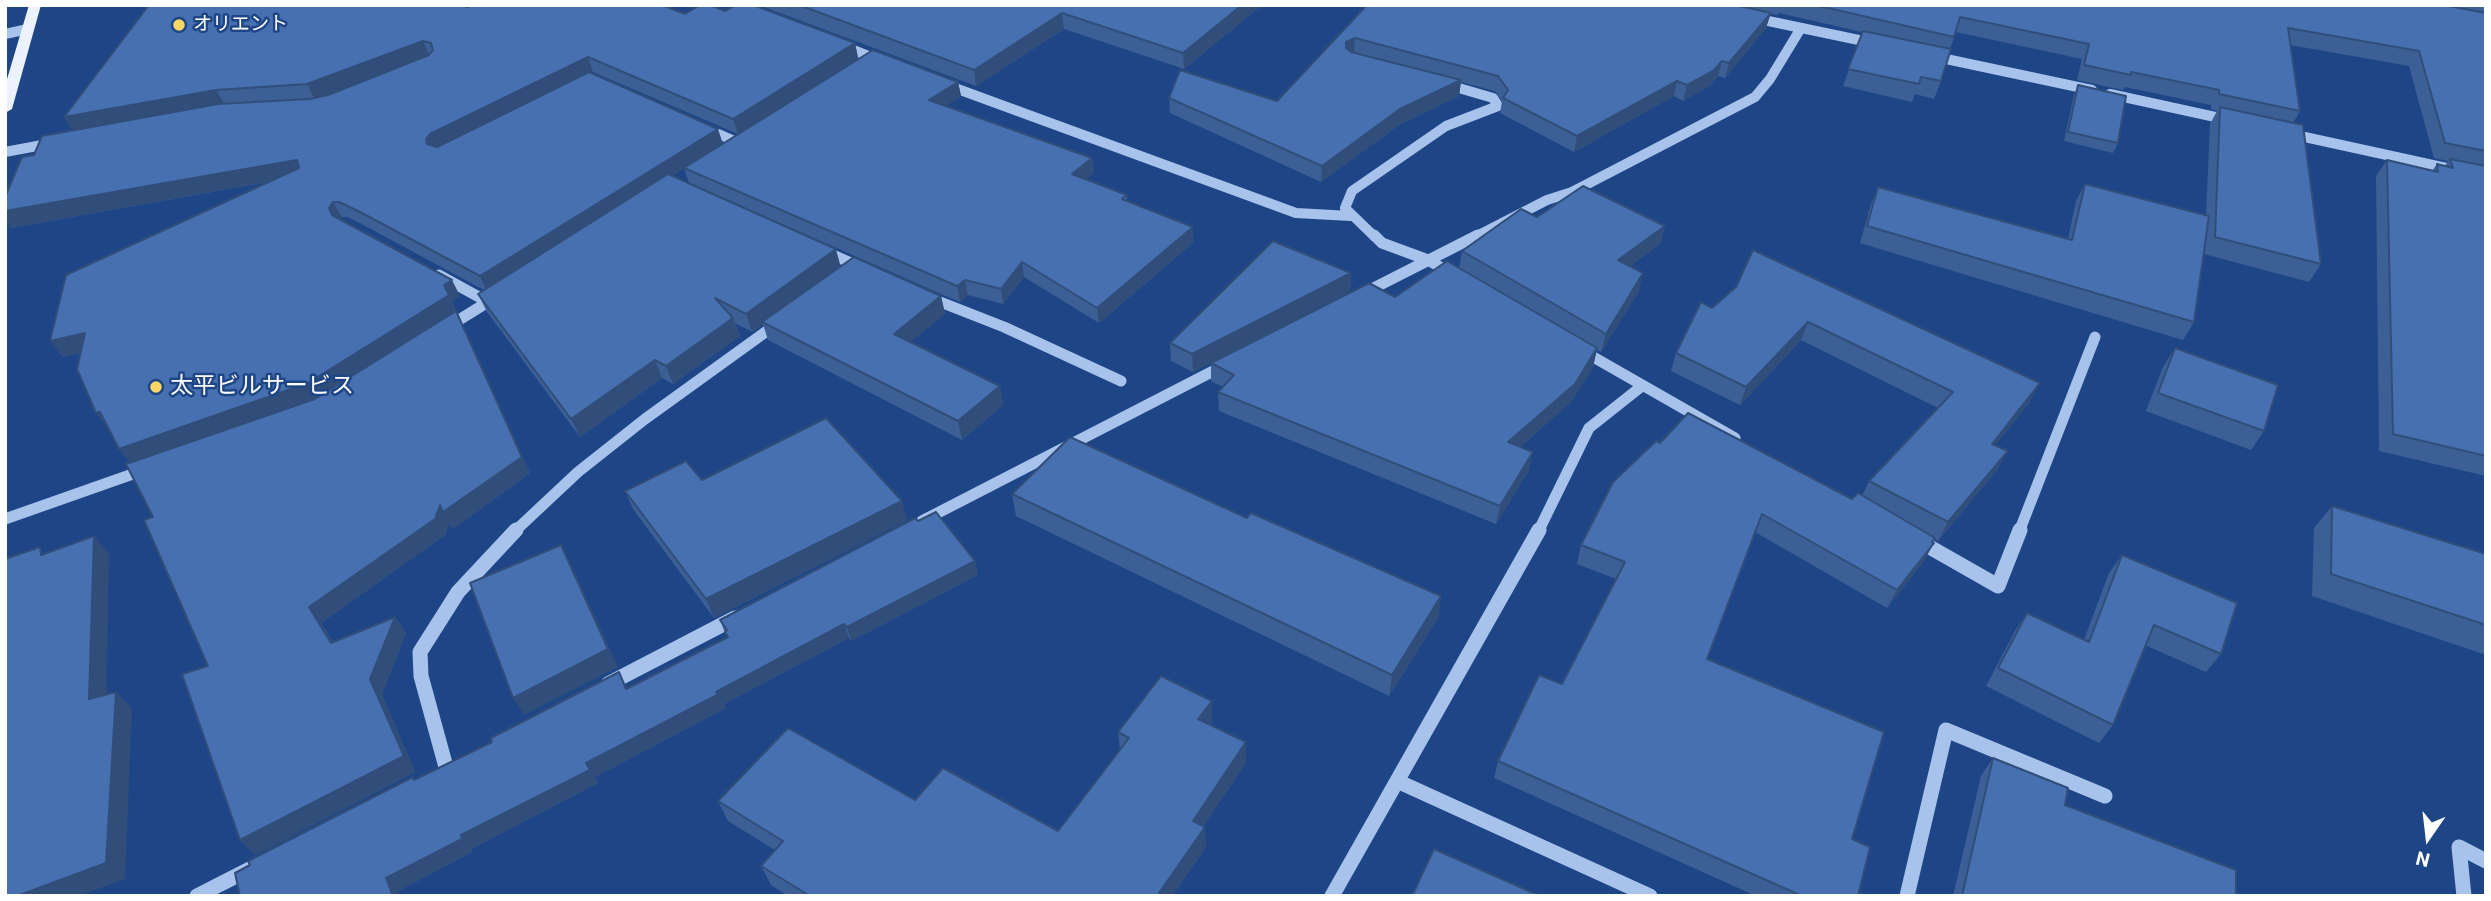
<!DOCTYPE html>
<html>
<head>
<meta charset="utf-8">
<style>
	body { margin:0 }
	#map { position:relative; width:2491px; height:901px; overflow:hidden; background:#1e4687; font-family:Roboto,sans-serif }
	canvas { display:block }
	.frame { position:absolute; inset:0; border:7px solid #fff; pointer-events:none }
	.north { position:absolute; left:2393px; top:803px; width:70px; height:70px; -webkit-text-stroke:5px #1e4687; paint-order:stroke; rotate:194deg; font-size:19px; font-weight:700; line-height:28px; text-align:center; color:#fff }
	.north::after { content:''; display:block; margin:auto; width:24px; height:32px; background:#fff; clip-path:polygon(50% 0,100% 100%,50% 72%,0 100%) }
</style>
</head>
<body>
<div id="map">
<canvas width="2491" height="901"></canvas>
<div class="frame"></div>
<div class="north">N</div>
</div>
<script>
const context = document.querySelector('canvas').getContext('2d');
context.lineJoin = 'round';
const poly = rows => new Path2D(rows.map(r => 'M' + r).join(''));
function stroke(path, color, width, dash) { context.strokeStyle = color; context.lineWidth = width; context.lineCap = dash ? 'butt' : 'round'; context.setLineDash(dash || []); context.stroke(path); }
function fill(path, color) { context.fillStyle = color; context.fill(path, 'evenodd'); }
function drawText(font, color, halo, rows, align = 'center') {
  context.font = font + ' Roboto,"Noto Sans JP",sans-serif'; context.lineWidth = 5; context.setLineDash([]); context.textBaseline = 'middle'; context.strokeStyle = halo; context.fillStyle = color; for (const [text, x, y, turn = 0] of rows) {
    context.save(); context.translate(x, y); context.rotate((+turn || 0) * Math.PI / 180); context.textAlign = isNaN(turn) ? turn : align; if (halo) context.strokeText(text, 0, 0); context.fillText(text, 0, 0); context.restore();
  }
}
stroke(poly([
	[1754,18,1873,43],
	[5,34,28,29],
	[843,46,881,61],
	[1932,56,2092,90],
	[944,84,1296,213,1351,216],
	[2110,94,2229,120],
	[707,129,739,143],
	[2291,134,2451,169],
	[5,152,53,143],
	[1375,237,1345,208,1352,191,1446,126,1498,106,1493,98,1445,84],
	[1475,237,1547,200,1572,192,1755,97,1770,79,1801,28]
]), '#a7c2eb', 10);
stroke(poly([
	[1374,235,1382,243,1428,260,1454,275],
	[824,251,862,268],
	[439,275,488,302],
	[1364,293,1478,235],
	[930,298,1004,327,1121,381],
	[446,328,496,297],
	[1581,350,1735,438],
	[5,519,147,469],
	[922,521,1223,366],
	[514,532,578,472,645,419,778,323],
	[1538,532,1589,428,1642,386],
	[2019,532,2095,337]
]), '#a7c2eb', 11);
stroke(poly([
	[1919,541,1998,586,2020,530],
	[608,684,735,618],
	[446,767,421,676,420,652,458,592,516,530],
	[1397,781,1650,896],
	[197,896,250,869],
	[1332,896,1539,530],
	[1907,896,1946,730,2105,796],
	[2464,896,2459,847,2486,861]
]), '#a7c2eb', 15);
fill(poly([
	[29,5,41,5,12,109,5,113,5,86,29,5]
]), '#ebf2fe');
fill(poly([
	[764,5,1262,5,1184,69,1064,29,976,86,764,7],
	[1367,5,2486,5,2486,476,2379,451,2376,176,2387,160,2432,171,2437,164,2445,166,2448,161,2434,158,2409,66,2290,45,2300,111,2293,123,2321,264,2309,282,2204,254,2194,322,2183,340,1860,243,1871,204,1878,187,2068,239,2076,201,2085,184,2206,215,2210,124,2217,111,2211,109,2211,105,2125,87,2123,90,2077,80,2082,59,1956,32,1950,49,1941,81,1934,99,1915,94,1912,102,1843,86,1862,32,1779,13,1777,15,1770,13,1766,28,1725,78,1718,76,1709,86,1683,101,1674,96,1574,152,1500,113,1502,101,1495,91,1461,82,1459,96,1399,125,1321,182,1170,113,1169,98,1277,101],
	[467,7,685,14,725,11,855,43,858,58,738,134,593,72,591,73,723,144,958,82,961,96,945,106,1092,158,1094,173,1086,179,1127,195,1127,201,1194,242,1099,323,1024,277,1003,304,968,295,960,302,948,297,689,183,684,168,672,176,840,267,941,296,945,314,910,342,1000,386,1003,405,962,440,768,340,763,324,752,332,735,323,740,336,673,384,662,378,580,437,487,312,478,294,484,290,369,228,348,217,342,217,341,219,460,296,452,301,456,312,530,473,453,529,449,523,445,535,321,623,333,642,395,617,406,633,382,694,415,772,255,855,240,840,208,666,153,517,130,463,108,427,96,413,80,353,63,357,50,341,268,182,11,228,34,155,73,130,64,117],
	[2078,85,2118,143,2113,153,2064,141,2074,95],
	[1537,217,1665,226,1660,244,1630,266,1639,291,1601,352,1597,350,1593,367,1571,402,1520,447,1529,470,1496,524,1219,411,1218,392,1223,387,1211,381,1211,363,1395,297,1459,269,1462,251],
	[1351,273,1350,291,1193,372,1171,361,1170,343],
	[1736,287,2030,402,1995,445,1997,470,1938,541,1934,539,1924,561,1887,608,1755,532,1707,659,1852,839,1858,896,1756,896,1494,778,1498,761,1562,684,1616,579,1577,564,1581,545,1660,443,1852,499,1862,496,1869,481,1938,408,1801,340,1740,405,1671,371,1676,353,1712,308],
	[2175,348,2264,431,2251,450,2146,411,2163,367],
	[702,480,907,520,714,618,633,509,625,491],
	[1012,494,1247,518,1441,596,1438,618,1389,696,1016,516],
	[2332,506,2486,554,2486,655,2312,596,2314,528],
	[918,521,975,561,978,575,851,641,849,638,724,704,726,708,595,777,598,783,471,849,472,852,398,891,250,865,415,779,627,688,727,638,720,620],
	[2122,555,2221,654,2206,672,2145,645,2113,725,2099,743,1986,686,2015,631,2027,613,2084,640,2109,573],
	[1212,701,1212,721,1210,725,1246,763,1203,826,1206,847,1172,896,788,896,771,885,761,866,775,850,728,821,718,801,915,800,1058,831,1120,750,1118,732],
	[1993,758,2065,805,2236,896,1953,896,1981,776]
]), '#3c6096');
fill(poly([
	[1242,5,1262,5,1184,69,1183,53],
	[1062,13,1064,29,976,86,974,70],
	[1771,13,1766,28,1725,78,1729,63],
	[1355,38,1354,53,1345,57,1346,42],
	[423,41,430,56,315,100,307,84],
	[855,43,858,58,738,134,733,119],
	[588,57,593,72,438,149,427,144,426,139,430,134],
	[1722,61,1718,76,1709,86,1683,101,1687,85],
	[1461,80,1459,96,1399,125,1321,182,1322,166,1400,109],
	[1677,81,1674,96,1574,152,1577,136],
	[958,82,961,96,932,115,929,100],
	[216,90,225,105,74,132,64,117],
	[718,129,723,144,487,292,480,276],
	[1092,158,1094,173,1074,189,1072,174],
	[297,160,305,175,11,228,5,221,5,211],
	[333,202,342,217,338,223,329,208],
	[1665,226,1660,244,1614,279,1618,260],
	[1193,227,1194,242,1099,323,1097,308],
	[836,249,841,268,762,322,763,324,752,332,746,314],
	[1022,262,1024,277,1003,304,1001,289],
	[1351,273,1350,291,1193,372,1192,354],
	[1643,273,1639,291,1601,352,1606,334],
	[452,280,460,296,452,301,456,312,530,473,453,529,449,523,445,535,321,623,343,659,331,643,309,607,440,505,522,457,318,399,132,465,119,449],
	[965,280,968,295,960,302,957,286],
	[941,296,945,314,898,352,894,334],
	[733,318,740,336,673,384,666,366],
	[1808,322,1801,340,1740,405,1746,387],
	[85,333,97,349,63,357,50,341],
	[1597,348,1593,367,1571,402,1505,461,1508,442],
	[655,360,662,378,580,437,571,419],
	[2040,383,2030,402,1982,462,1992,444],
	[1000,386,1003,405,962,440,958,421],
	[100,412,109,429,96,413],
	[2008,451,1997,470,1938,541,1948,522],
	[1533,452,1529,470,1496,524,1500,506],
	[902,501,907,520,714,618,706,599],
	[94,536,109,553,106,716,89,699],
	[1935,538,1928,551,1934,543,1924,561,1887,608,1897,590],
	[561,545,571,564,618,667,524,715,513,698],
	[975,561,978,575,851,641,847,627],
	[1441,596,1438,618,1389,696,1392,675],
	[395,617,406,633,382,694,415,772,255,855,240,840,370,679],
	[844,624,849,638,724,704,726,708,595,777,598,783,471,849,472,852,398,891,400,896,393,896,386,878,586,763,716,692],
	[116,692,132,708,125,879,78,896,17,896],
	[1212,701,1212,721,1199,740,1198,719],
	[1246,742,1246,763,1194,840,1193,821],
	[1205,827,1206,847,1172,896,1157,896]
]), '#314e7a');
const building = poly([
	[149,5,462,5,467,7,471,5,662,5,685,14,700,5,710,5,725,11,736,5,753,5,855,43,733,119,588,57,430,134,426,139,427,144,437,147,589,72,718,129,480,276,360,212,339,202,333,202,329,208,332,215,452,280,444,285,449,295,308,383,119,449,100,412,96,413,77,369,85,333,50,341,66,275,299,168,297,160,5,211,5,197,22,157,34,155,42,136,218,104,310,99,328,95,429,55,433,50,431,43,423,41,307,84,216,90,64,117,149,5],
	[799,5,1242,5,1183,53,1062,13,974,70,799,5],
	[1367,5,1735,5,1771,13,1729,63,1722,61,1713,71,1687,85,1677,81,1577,136,1503,98,1508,90,1498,76,1355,38,1346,42,1346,48,1351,52,1461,80,1400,109,1322,166,1169,98,1180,70,1277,101,1367,5],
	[1815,5,2443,5,2486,13,2486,151,2445,143,2419,51,2288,28,2300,111,2219,94,2219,90,2131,72,2131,75,2084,65,2089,44,1960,17,1954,37,1815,5],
	[1863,31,1951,49,1941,81,1921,77,1919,84,1848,69,1863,31],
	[873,50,958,82,929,100,1092,158,1072,174,1127,195,1122,199,1193,227,1097,308,1022,262,1001,289,965,280,957,286,684,168,873,50],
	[2078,85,2126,96,2118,143,2068,132,2078,85],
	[2220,107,2303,125,2321,264,2215,237,2220,107],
	[2450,159,2486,166,2486,456,2393,434,2387,160,2438,172,2437,164,2453,168,2450,159],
	[668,174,836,249,746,314,715,298,733,318,666,366,655,360,571,419,478,294,668,174],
	[2085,184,2209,216,2194,322,1867,226,1878,187,2072,240,2085,184],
	[1583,186,1665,226,1618,260,1643,273,1606,334,1462,251,1521,209,1537,217,1583,186],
	[1273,241,1351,273,1192,354,1170,343,1273,241],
	[1753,250,2040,383,1992,444,2008,451,1948,522,1869,481,1953,392,1808,322,1746,387,1676,353,1701,302,1712,308,1736,287,1753,250],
	[854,257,941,296,894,334,1000,386,958,421,762,322,854,257],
	[1447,261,1597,348,1575,384,1508,442,1533,452,1500,506,1218,392,1234,375,1211,363,1369,283,1395,297,1447,261],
	[456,311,522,457,443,512,440,505,435,519,309,607,331,643,395,617,370,679,404,756,240,840,182,674,208,666,144,520,153,517,126,464,315,399,456,311],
	[2175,348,2278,385,2264,431,2158,393,2175,348],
	[1688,413,1852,499,1858,493,1935,538,1932,542,1934,543,1897,590,1762,514,1707,659,1884,732,1852,839,1870,847,1858,896,1802,896,1498,761,1539,675,1562,684,1625,562,1581,545,1613,482,1656,441,1660,443,1688,413],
	[826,418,902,501,706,599,625,491,686,461,702,480,826,418],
	[1070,437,1247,518,1251,513,1441,596,1392,675,1012,494,1070,437],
	[2332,506,2486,554,2486,625,2331,574,2332,506],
	[936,512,975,561,847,627,844,624,716,692,719,694,586,763,590,770,461,835,462,839,386,878,393,896,240,896,235,873,250,865,248,861,413,777,414,780,492,742,491,738,619,672,626,689,728,637,725,632,727,630,720,620,915,518,918,521,936,512],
	[94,536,89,699,116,692,106,863,17,896,5,896,5,559,40,547,41,555,94,536],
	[561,545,608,649,513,698,470,583,561,545],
	[2122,555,2237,603,2221,654,2154,625,2113,725,1998,668,2027,613,2089,642,2122,555],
	[1161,676,1212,701,1198,719,1246,742,1193,821,1205,827,1157,896,810,896,761,866,783,841,718,801,788,728,915,800,943,768,1058,831,1129,738,1118,732,1161,676],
	[1993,758,2068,788,2065,805,2236,870,2236,896,1962,896,1993,758],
	[1434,849,1540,896,1412,896,1434,849]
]);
fill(building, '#4670af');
stroke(building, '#314e7a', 2);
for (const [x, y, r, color] of [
	[179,25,7,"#fad666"],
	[156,387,7,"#fad666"]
]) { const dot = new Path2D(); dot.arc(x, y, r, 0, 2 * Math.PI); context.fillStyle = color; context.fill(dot); stroke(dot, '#1e4687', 2.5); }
drawText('19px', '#fff', '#1e4687', [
	["オリエント",193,25]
], 'left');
drawText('23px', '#fff', '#1e4687', [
	["太平ビルサービス",170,387]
], 'left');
</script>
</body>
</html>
